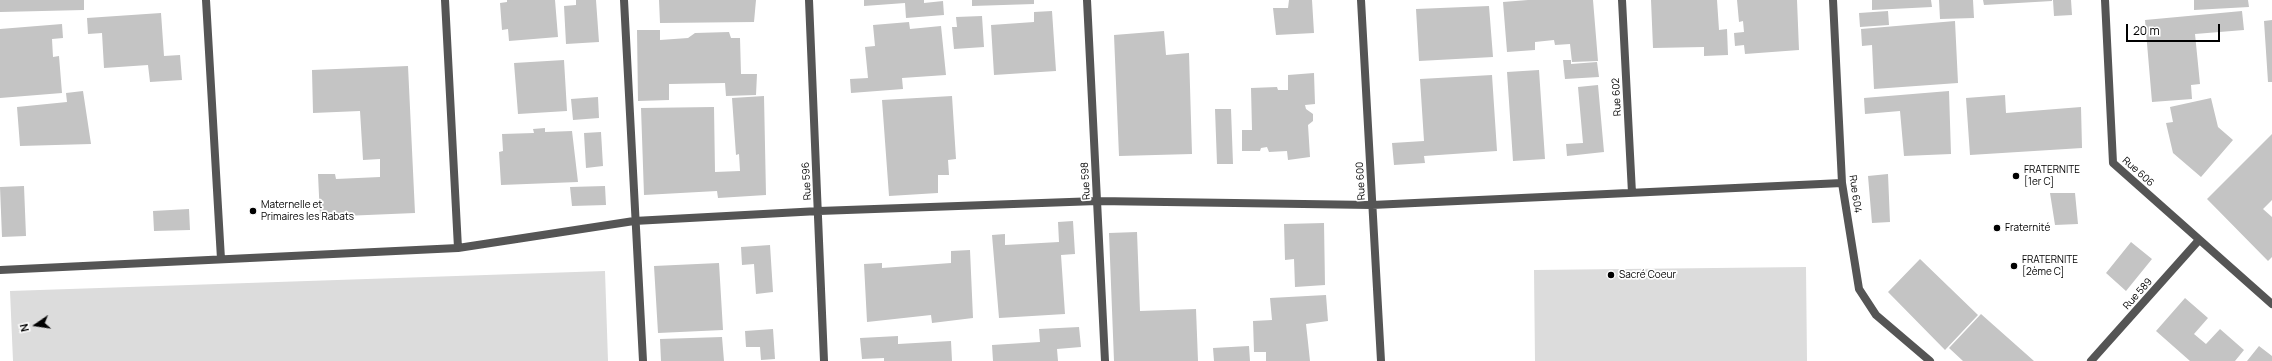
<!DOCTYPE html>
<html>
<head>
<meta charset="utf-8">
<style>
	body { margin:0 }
	#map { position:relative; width:2272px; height:361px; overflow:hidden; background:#fff; font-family:Manrope,sans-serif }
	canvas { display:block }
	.north { position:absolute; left:16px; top:305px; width:40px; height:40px; -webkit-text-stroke:3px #fff; paint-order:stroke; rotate:257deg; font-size:11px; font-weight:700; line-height:16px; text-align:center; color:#000 }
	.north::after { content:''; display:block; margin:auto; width:14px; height:18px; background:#000; clip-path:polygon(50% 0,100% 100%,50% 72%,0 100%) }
	.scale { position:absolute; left:2126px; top:24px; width:94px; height:18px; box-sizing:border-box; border:2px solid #000; border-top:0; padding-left:5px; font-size:12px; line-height:14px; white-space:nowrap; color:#000; -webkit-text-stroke:3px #fff; paint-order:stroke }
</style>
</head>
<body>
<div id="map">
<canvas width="2272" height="361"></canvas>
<div class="north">N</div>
<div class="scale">20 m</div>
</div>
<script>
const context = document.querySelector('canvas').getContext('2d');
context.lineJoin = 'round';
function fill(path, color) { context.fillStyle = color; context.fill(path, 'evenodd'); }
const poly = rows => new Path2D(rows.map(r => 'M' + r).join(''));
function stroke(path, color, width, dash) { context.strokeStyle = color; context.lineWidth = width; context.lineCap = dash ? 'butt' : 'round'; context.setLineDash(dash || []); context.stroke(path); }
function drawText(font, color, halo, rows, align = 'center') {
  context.font = font + ' Manrope,sans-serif'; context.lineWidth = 3.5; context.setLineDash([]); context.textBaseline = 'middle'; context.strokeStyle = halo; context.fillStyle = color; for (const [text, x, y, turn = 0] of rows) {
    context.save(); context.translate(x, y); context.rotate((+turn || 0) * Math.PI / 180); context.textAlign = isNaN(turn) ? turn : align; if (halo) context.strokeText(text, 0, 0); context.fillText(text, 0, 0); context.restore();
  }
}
fill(poly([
	[1806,267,1807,361,1535,361,1534,270],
	[605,271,608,361,13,361,10,291]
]), '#dcdcdc');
fill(poly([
	[0,0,84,0,84,10,0,12],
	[507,0,555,0,558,37,509,41,508,29,502,30,500,3,507,2],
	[576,0,596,0,599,42,566,44,564,6,576,5],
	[659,0,756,0,754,22,660,23],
	[864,0,924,0,924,3,943,1,944,15,906,18,905,3,864,6],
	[972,0,1034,0,1034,4,972,6],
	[1289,0,1312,0,1314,33,1276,35,1273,8,1288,8],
	[1528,0,1593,0,1598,61,1572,62,1570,44,1555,45,1554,40,1535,42,1535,50,1507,52,1503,2],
	[1651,0,1717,0,1719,30,1727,29,1728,55,1704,56,1704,47,1653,48],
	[1737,0,1797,0,1799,50,1745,54,1744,45,1735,46,1734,33,1744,32,1743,21,1739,22],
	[1872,0,1931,0,1932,7,1872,10],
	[1939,0,1973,0,1974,18,1940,19],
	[1983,0,2052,0,2052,1,1984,5],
	[2053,0,2071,0,2072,15,2054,16],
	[2194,0,2248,0,2249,7,2194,10],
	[1489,6,1493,57,1419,61,1416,9],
	[1052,11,1056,71,994,75,991,25,1034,22,1034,12],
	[1888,11,1889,25,1860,27,1859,13],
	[2242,11,2244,30,2195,34,2200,84,2191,85,2192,99,2152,102,2145,20],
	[161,13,164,56,180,55,182,80,150,82,148,65,104,68,102,33,88,34,87,18],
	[982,16,984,47,954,49,952,27,957,27,956,17],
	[2272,20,2272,82,2268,82,2264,21],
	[1955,21,1958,83,1874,89,1872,45,1862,46,1861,29],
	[909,22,910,29,941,26,946,75,902,78,903,89,851,93,850,79,868,78,865,47,875,46,873,25],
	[62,24,63,38,52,39,53,57,59,56,62,93,0,98,0,29],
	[637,30,660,30,660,40,688,38,695,33,729,32,731,38,740,38,741,74,757,74,756,95,726,96,725,83,669,84,669,100,638,101],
	[1164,31,1166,55,1189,53,1192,154,1119,156,1114,35],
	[564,60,567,111,518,114,514,63],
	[1563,60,1571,60,1571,64,1597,62,1599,77,1565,79],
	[408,66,415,213,320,217,318,174,335,174,336,179,380,177,380,159,363,160,360,111,313,113,312,70],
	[1539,70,1545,159,1513,161,1507,72],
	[1314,73,1315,104,1305,105,1306,109,1313,114,1313,121,1308,125,1310,157,1288,160,1287,151,1269,152,1267,147,1261,148,1260,151,1242,151,1242,130,1252,130,1251,88,1277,87,1278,90,1288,90,1288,75],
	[1492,75,1497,151,1424,156,1425,163,1394,165,1392,143,1424,141,1420,79],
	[1598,85,1604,152,1567,156,1566,144,1583,143,1578,87],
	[83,91,91,144,20,146,17,107,67,102,66,93],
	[1949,91,1951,154,1904,156,1900,111,1865,114,1864,98],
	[2005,95,2006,113,2081,107,2082,148,1970,155,1966,98],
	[764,96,766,195,718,198,717,191,644,195,641,108,714,107,715,172,740,171,739,154,736,155,732,98],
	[952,96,956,159,948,160,949,175,938,175,938,193,889,196,882,100],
	[598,97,599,118,573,120,571,99],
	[2211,98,2218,127,2233,140,2201,177,2173,153,2166,123,2173,122,2170,107],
	[1215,109,1231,109,1233,164,1217,164],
	[545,128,545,132,572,131,578,182,501,185,499,152,503,151,502,134,534,133,533,129],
	[601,132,603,166,586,168,584,133],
	[2272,134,2272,200,2263,209,2272,217,2272,257,2268,261,2207,199],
	[1888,174,1890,222,1872,223,1868,176],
	[24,186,26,236,2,237,0,187],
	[605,186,606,205,572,206,570,187],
	[2050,193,2075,193,2078,224,2055,225],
	[189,209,190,230,154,231,153,211],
	[1073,221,1075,254,1061,255,1065,314,999,318,992,235,1005,234,1005,245,1059,242,1058,222],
	[1324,223,1325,285,1295,287,1294,259,1285,260,1284,224],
	[1137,232,1140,311,1196,309,1198,361,1114,361,1109,233],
	[2131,242,2152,259,2126,291,2106,273],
	[770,245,773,292,756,294,754,264,742,265,741,247],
	[970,250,973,318,932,323,931,315,867,322,864,264,882,263,882,268,951,263,951,251],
	[1920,259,1978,315,1945,350,1888,292],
	[719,263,723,330,658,333,654,266],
	[1326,295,1328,321,1306,324,1310,361,1266,361,1266,352,1254,352,1253,321,1272,320,1270,298],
	[2185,298,2208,318,2194,334,2206,344,2220,329,2244,350,2235,361,2190,361,2156,331],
	[1981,314,2034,361,1963,361,1949,348],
	[1079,327,1081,347,1057,349,1058,361,993,361,992,345,1040,342,1039,329],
	[773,329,775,359,761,360,760,347,746,347,745,331],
	[898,336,898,344,951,341,952,361,884,361,884,358,862,359,860,338],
	[722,337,724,361,661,361,660,339],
	[1249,346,1250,361,1214,361,1213,348],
	[2259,346,2272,356,2272,361,2247,361]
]), '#c4c4c4');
stroke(poly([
	[206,0,221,259],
	[445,0,458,248],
	[624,0,643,361],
	[809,0,824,361],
	[1087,0,1105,361],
	[1361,0,1381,361],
	[1622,0,1632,193],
	[1833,0,1842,183,1859,289,1876,315,1930,361],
	[2105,0,2113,163,2272,304],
	[0,270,458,248,634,221,819,211,1097,201,1372,205,1842,183],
	[2091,361,2199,240]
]), '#555', 8);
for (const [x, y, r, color] of [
	[2016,176,4,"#000"],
	[253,211,4,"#000"],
	[1997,228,4,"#000"],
	[2014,266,4,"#000"],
	[1611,275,4,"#000"]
]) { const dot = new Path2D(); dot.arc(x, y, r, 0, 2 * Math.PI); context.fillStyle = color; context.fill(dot); stroke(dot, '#fff', 1.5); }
drawText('10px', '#000', '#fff', [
	["Rue 602",1617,97,-93],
	["Rue 606",2138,172,42],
	["Rue 596",807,181,-93],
	["Rue 598",1086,181,-93],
	["Rue 600",1361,181,-93],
	["Rue 604",1855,194,82],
	["Rue 589",2138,294,-48]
]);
drawText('10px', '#000', '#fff', [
	["FRATERNITE",2024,170],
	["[1er C]",2024,182],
	["Maternelle et",261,205],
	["Primaires les Rabats",261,217],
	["Fraternité",2005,228],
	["FRATERNITE",2022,260],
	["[2ème C]",2022,272],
	["Sacré Coeur",1619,275]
], 'left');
</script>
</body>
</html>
